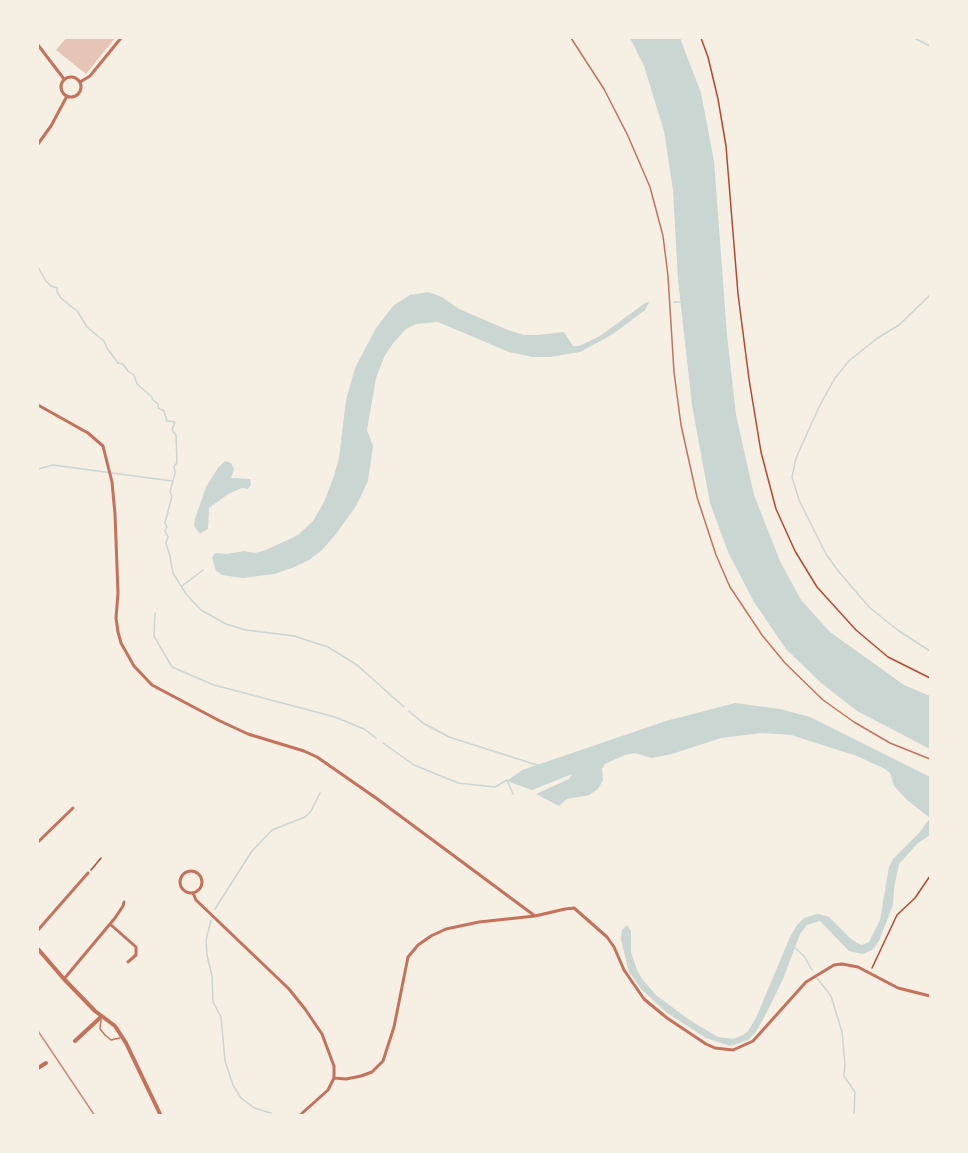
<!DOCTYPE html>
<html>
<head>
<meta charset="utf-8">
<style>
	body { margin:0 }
	#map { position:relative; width:968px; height:1153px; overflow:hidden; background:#f6efe4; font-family:Overpass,sans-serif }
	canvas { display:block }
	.frame { position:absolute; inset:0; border:39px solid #f6efe4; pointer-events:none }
</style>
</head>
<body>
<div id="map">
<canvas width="968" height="1153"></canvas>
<div class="frame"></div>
</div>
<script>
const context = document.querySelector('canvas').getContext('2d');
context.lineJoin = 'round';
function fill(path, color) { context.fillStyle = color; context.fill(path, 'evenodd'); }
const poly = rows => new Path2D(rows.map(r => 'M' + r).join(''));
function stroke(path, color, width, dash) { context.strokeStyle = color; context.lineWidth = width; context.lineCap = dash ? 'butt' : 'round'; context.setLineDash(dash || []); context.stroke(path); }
fill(poly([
	[630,38,680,38,701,93,714,161,727,335,736,415,754,495,780,561,801,600,830,632,904,685,930,696,930,749,857,711,820,682,786,649,754,602,728,552,710,503,692,405,678,280,673,190,664,131,644,66],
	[428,292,442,297,459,309,508,330,524,335,538,335,564,332,573,346,579,346,600,336,645,303,649,302,645,310,613,334,580,352,550,357,533,357,509,352,438,322,416,324,406,329,394,342,385,355,376,378,367,430,373,446,368,481,356,506,336,534,322,550,309,560,292,568,274,574,243,578,222,575,216,571,212,557,215,553,227,554,244,551,255,553,266,550,298,535,313,521,324,502,334,476,339,458,346,400,355,368,376,328,394,305,410,295],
	[225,461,231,463,234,469,231,478,250,479,251,485,248,489,242,488,228,494,209,508,208,529,200,534,194,526,195,519,206,487,218,468],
	[735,703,780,709,810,717,930,777,930,818,907,800,894,786,890,773,885,769,857,756,791,735,762,733,721,738,672,754,651,758,635,753,625,755,605,764,602,769,603,780,598,789,589,795,567,799,559,806,536,794,569,779,572,774,532,790,507,781,522,770,537,765,666,721],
	[930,818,930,835,918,843,899,864,894,888,893,905,879,941,872,950,863,954,849,951,820,921,807,925,800,934,783,979,767,1012,756,1032,748,1040,730,1046,706,1038,667,1013,642,990,629,972,621,940,622,930,627,925,631,931,631,952,637,970,642,979,657,996,691,1021,718,1037,733,1039,743,1035,748,1031,756,1018,790,937,797,925,804,918,818,914,829,917,850,938,857,943,862,945,869,942,880,920,889,867,893,859,919,833]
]), '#c9d6d2');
stroke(poly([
	[914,38,930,46],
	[38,267,46,281,51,286,57,288,57,292,61,298,78,312,87,327,104,341,107,348,118,363,123,364,128,371,134,375,137,384,151,396,153,400,158,404,158,408,164,411,167,421,175,422,172,430,176,435,177,463,174,466,175,473,170,492,172,496,165,523,167,527,165,531,168,537,166,543,170,556,173,573,186,594,201,610,226,624,246,630,294,636,328,647,357,665,404,707],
	[930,295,899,325,876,339,849,361,835,378,820,405,796,458,792,477,799,500,826,554,839,572,870,608,899,631,930,651],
	[674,302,682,302],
	[38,469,53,465,172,481],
	[182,586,203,570],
	[155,613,154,636,172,667,214,685,335,717,364,729,376,738],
	[409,711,423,723,449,737,537,765],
	[383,743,414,765,458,783,495,787,507,780,513,794],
	[215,909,252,851,272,830,305,817,311,811,320,793],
	[211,920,206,940,207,955,212,976,213,1002,221,1017,225,1061,233,1085,241,1098,254,1108,271,1113],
	[794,947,804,956,812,970],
	[817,978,831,996,842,1032,845,1065,844,1076,855,1092,854,1116],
	[683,1116,684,1116]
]), '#c9d6d2', 1.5);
fill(poly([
	[66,38,115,38,86,74,56,50]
]), '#e6c5b7');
stroke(poly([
	[701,38,708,57,718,99,726,146,738,294,749,379,761,452,776,509,795,551,817,587,856,630,888,657,930,678],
	[91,870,101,858],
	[872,968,897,915,915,898,930,876]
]), '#b5482f', 1.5);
stroke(poly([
	[571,38,604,89,628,136,650,187,663,236,668,276,674,372,681,425,697,497,716,555,730,587,762,635,785,663,823,700,854,722,890,743,930,759],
	[101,1020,100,1029,105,1035,111,1040,120,1038]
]), '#c5725c', 1.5);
stroke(poly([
	[38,45,64,79],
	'61 87a10 10 0 1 1 20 0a10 10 0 1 1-20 0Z',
	[80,82,90,76,121,38],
	[38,144,51,126,67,96],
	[38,405,88,433,103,446,112,482,115,514,118,593,116,618,118,632,121,643,134,666,152,685,220,721,248,734,304,751,317,757,376,798,535,916],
	[38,842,73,808],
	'180 882a11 11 0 1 1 22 0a11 11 0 1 1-22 0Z',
	[193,893,196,900,289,989,305,1009,322,1034,334,1066,334,1078,328,1090,299,1116],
	[110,924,136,947,136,955,128,962],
	[38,930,88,873],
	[64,979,115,918,123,906,124,902],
	[334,1078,346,1079,361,1076,372,1072,383,1061,394,1027,408,957,418,945,431,936,446,929,479,922,535,916,565,909,574,908,607,937,614,947,624,970,644,999,667,1018,706,1044,715,1048,733,1050,753,1041,806,982,834,965,842,964,858,967,898,988,930,996]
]), '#c5725c', 3);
stroke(poly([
	[38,949,64,979,95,1011,115,1026,126,1043,161,1116],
	[75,1041,102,1016],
	[38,1068,46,1063]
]), '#c5725c', 4);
stroke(poly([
	[38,1031,95,1116]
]), '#cf8b77', 1.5);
</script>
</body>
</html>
